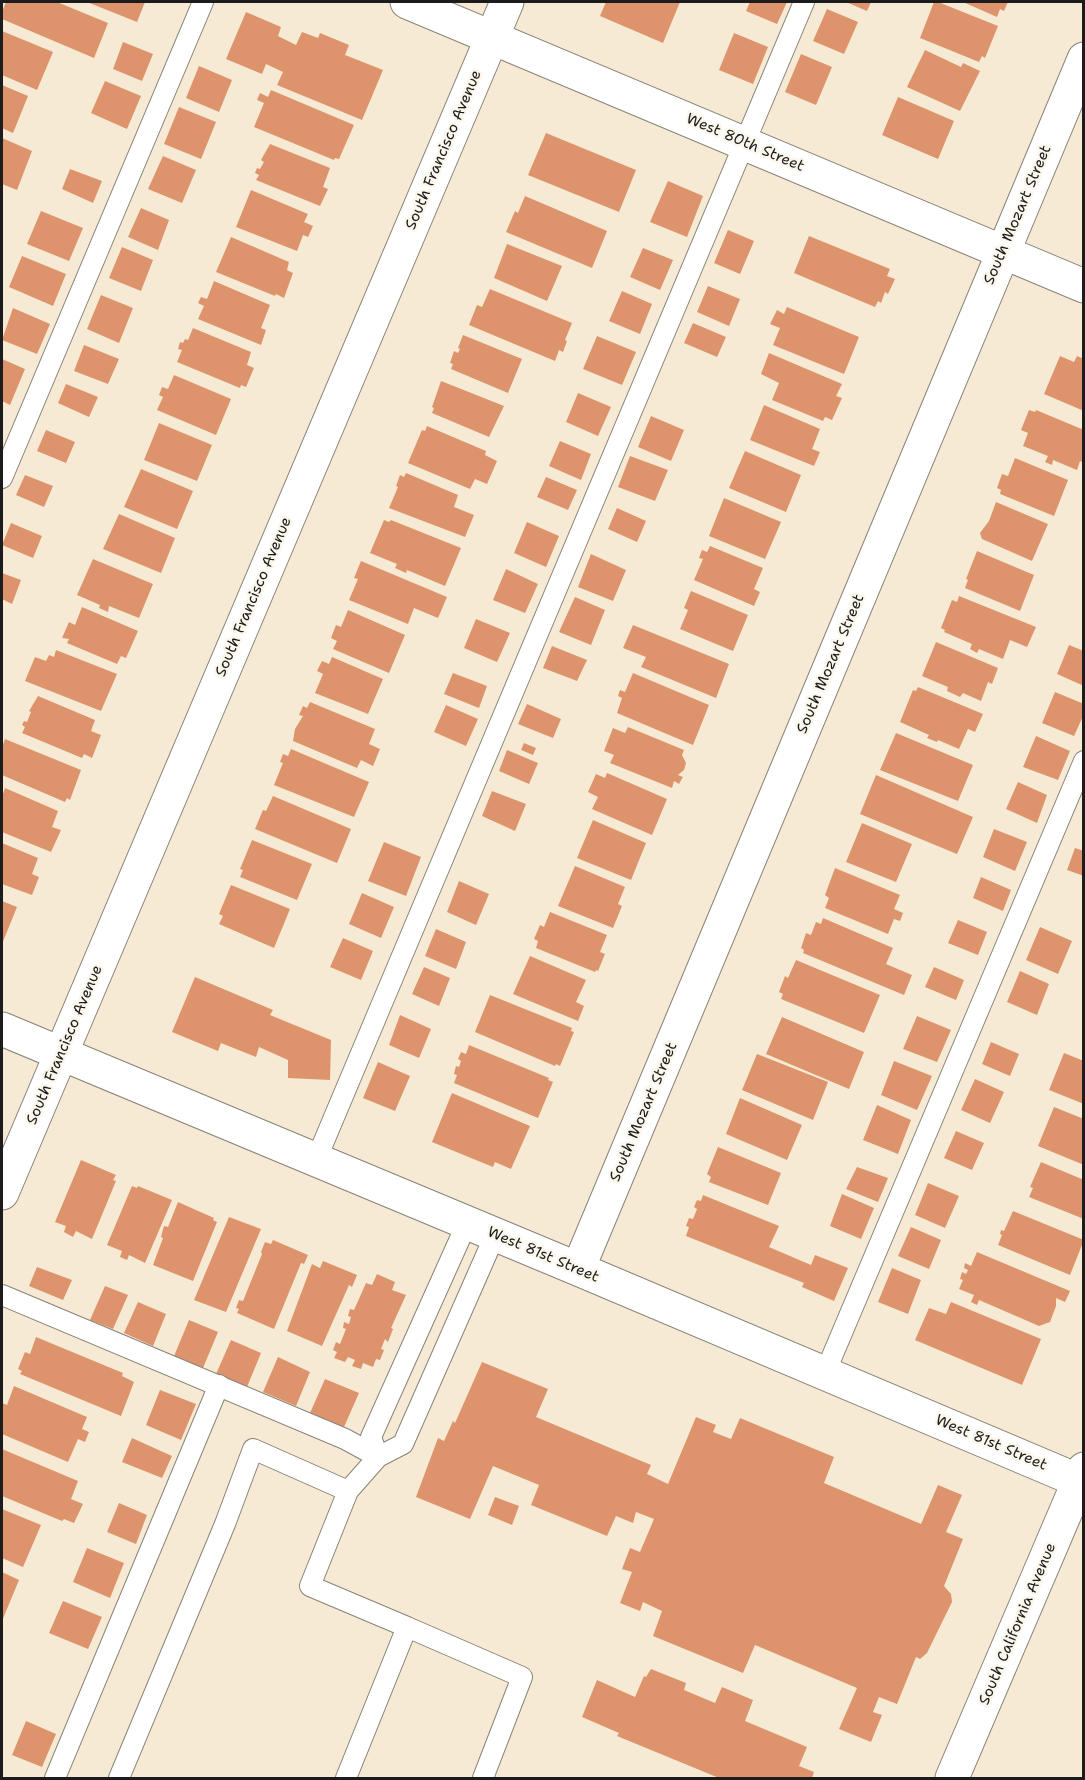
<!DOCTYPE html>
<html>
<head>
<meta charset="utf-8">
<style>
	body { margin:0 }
	#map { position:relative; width:1085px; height:1780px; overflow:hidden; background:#f6ead4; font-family:"Shantell Sans",sans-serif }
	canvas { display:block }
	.frame { position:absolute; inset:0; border:3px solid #1c1c1c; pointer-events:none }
</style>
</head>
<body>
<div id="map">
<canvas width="1085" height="1780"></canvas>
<div class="frame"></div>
</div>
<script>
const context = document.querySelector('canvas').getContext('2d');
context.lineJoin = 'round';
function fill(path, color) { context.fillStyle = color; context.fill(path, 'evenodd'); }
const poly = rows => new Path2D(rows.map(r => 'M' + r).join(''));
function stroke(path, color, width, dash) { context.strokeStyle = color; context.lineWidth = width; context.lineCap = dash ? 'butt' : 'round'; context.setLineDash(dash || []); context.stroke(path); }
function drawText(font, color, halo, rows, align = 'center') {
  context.font = font + ' "Shantell Sans",sans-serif'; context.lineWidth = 5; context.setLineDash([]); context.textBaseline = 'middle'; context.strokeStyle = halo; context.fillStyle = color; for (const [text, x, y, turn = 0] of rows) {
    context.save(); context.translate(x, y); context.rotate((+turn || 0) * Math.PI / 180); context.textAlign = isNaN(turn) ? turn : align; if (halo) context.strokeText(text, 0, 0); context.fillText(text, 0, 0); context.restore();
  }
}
fill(poly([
	[6,2,57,2,108,23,94,58,2,19,2,12],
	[87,2,145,2,137,22],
	[606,2,680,2,663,43,600,16],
	[750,2,787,2,777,24,746,11],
	[846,2,871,2,867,11],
	[934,2,938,2,998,26,985,58,982,56,979,62,920,38],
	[963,2,1008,2,1004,11,1000,9,997,17],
	[827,9,858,22,844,54,813,41],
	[246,12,281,27,278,36,296,45,302,32,318,38,320,33,349,45,345,55,383,70,362,120,277,85,283,72,266,64,262,74,226,59],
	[2,31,53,52,37,90,2,75],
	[734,33,768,47,753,84,719,70],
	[123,42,153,54,142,81,113,69],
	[925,50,961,67,963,63,980,71,960,111,907,87],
	[801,54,832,67,816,105,785,92],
	[199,66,232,80,219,112,186,98],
	[105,81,141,96,127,129,91,113],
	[2,85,28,96,13,133,2,128],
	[271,90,354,125,339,159,335,158,334,160,254,127,264,103,257,100,260,93,268,97],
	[898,97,954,121,938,159,882,135],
	[179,107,216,122,201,159,164,144],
	[546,133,636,170,619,212,528,175],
	[2,138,32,151,17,190,2,184],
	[270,144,330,168,323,187,328,189,320,206,256,180,259,175,255,173,257,168,260,169,264,162,261,160],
	[163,156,196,170,182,203,148,189],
	[70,169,102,181,93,203,62,189],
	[668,181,703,196,687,237,650,222],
	[251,190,308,214,304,222,313,226,308,237,303,235,297,251,236,227],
	[525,196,607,231,592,268,506,232,515,211,518,213],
	[141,208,169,220,158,250,128,237],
	[41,211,83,228,69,261,27,244],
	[728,230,754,241,740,274,714,263],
	[809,236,890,269,887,276,895,279,888,294,885,292,881,303,878,301,875,307,794,273],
	[231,237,289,262,287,270,293,273,284,298,276,294,275,296,216,272],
	[507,244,562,266,547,301,494,278],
	[122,247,153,260,141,291,109,278],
	[643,248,673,260,660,290,630,277],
	[22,256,66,274,53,306,9,287],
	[214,281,270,305,261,328,266,330,261,345,198,319,204,306,198,303,201,297,207,299],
	[708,286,740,299,729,326,697,312],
	[490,289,572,323,565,340,567,341,563,352,559,350,555,361,469,325,477,305,482,307],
	[622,291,652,304,640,334,609,321],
	[101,295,133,308,119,343,87,329],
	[787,307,859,337,844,374,773,345,780,328,770,324,777,310,784,314],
	[13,308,50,324,37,354,2,340],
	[693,323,726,337,717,357,684,343],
	[193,328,251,352,247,365,254,368,246,387,241,385,240,388,177,362,182,350,178,349,180,342,183,343,185,339,188,340],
	[463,335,522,359,508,393,451,369,453,364,450,363,454,351,458,353,460,349,458,348],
	[597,336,636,352,622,385,583,369],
	[84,345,119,359,108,384,74,371],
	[769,353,842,384,836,396,842,398,832,420,825,417,823,421,772,400,779,383,761,374],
	[1060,356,1074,362,1077,356,1084,359,1084,411,1044,394],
	[2,359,25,369,10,405,2,401],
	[174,375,231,399,216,435,157,410,163,397,159,395,162,387,168,389],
	[441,381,504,406,489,437,432,413,434,408,432,407],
	[66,384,98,397,89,417,58,403],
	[578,393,611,407,598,436,566,422],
	[764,405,820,429,812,449,820,452,814,466,750,440],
	[1029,410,1035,412,1036,410,1084,430,1084,463,1080,461,1077,470,1053,460,1052,465,1045,462,1048,456,1023,446,1028,433,1021,430],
	[651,416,684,430,671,461,638,447],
	[159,423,212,445,197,481,144,460],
	[427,426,486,451,485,455,497,461,487,484,475,479,470,489,408,463,422,430,425,431],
	[46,430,75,442,66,463,37,451],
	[560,441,591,454,581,480,549,466],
	[745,451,801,475,786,512,729,488],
	[630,456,668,470,655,501,618,487],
	[1015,458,1068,480,1054,516,1000,494,1001,490,997,488,1002,474,1008,476],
	[141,469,193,491,177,529,124,507],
	[406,473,458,495,454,507,474,515,465,537,389,508,398,487,396,486,400,475,404,477],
	[25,475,53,486,44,507,16,495],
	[546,477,577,490,568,510,537,497],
	[724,498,781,522,765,559,709,536],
	[996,502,1048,524,1032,561,982,539,980,533,989,521],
	[617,508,646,521,637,542,608,529],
	[119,514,175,538,161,573,103,549],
	[384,520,389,522,391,520,461,548,445,586,407,570,406,573,395,568,397,564,370,553],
	[527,522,559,536,546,567,514,553],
	[11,523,42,536,33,558,2,545],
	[710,546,763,568,754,589,760,592,754,606,694,580,703,559,699,558,702,550,707,552],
	[977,551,1034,575,1020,611,965,588,968,580,966,579],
	[591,554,626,570,613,601,578,587],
	[93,559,153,584,139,618,109,606,108,612,99,608,100,605,77,595],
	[361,561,447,597,438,618,414,608,408,624,349,600,358,579,354,578],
	[506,569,538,584,525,613,493,600],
	[2,573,21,580,12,604,2,599],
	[691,591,748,615,733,651,680,629,688,610,684,608],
	[959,596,1036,627,1027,647,1010,640,1003,659,979,649,977,653,970,649,972,644,944,632,945,630,941,628,952,600,957,602],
	[575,597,605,610,591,645,559,632],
	[82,607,138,631,126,658,121,656,117,664,67,643,69,639,62,638,69,622,75,625],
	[348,610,405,635,389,673,333,649,337,641,331,638,336,625,341,627],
	[476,619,510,633,497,662,464,648],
	[633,625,729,664,716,698,641,667,646,657,623,648],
	[936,642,998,668,992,684,988,682,981,701,963,693,960,697,947,691,948,687,922,676],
	[1069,645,1084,651,1084,686,1057,674],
	[552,646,587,660,577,681,543,668],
	[56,650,117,674,101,711,25,681,35,657,46,661,49,655,54,657],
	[332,657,383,679,368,714,315,693,323,674,317,671,322,661,329,664],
	[453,673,487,686,479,708,444,694],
	[633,673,709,705,693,745,617,713,622,698,618,696,620,690,625,692],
	[918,687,983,714,975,732,968,729,959,749,938,740,937,742,927,738,929,735,900,722,913,690,916,691],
	[1055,692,1084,704,1084,714,1074,736,1042,723],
	[38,696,95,720,91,731,101,735,92,758,84,754,82,758,22,733,25,727,22,725,24,721,27,722,31,712,29,711],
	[310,702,375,729,369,744,380,749,373,766,361,760,357,768,293,741,295,729,303,716,299,715,303,706,307,708],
	[527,704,561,719,553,738,518,724],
	[446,705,478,719,466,746,434,732],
	[628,727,684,750,682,755,686,763,684,770,678,775,683,777,679,784,674,781,672,788,610,763,614,755,604,751,613,728,625,733],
	[896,733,973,765,958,801,880,770],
	[1036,736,1070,751,1058,780,1023,767],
	[5,739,81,770,70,800,67,798,65,802,2,775,2,747],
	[524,743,536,748,533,755,521,750],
	[291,749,369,782,354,817,274,785,283,763,280,762,283,754,288,756],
	[507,750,538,763,529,784,499,771],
	[607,773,667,799,652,835,592,809,598,797,588,792,596,774,605,778],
	[876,775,973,817,957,854,860,814],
	[1018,782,1047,795,1037,823,1006,809],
	[5,788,58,811,52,827,61,830,51,852,2,832,2,797],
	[492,791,526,804,515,831,482,816],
	[273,796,351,829,337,863,255,829,263,810,266,811],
	[593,820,646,843,631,880,577,858],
	[862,823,912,844,896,882,846,862],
	[994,829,1027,842,1015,871,983,857],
	[252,840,312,864,297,900,240,877,243,870,240,869],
	[384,842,421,857,406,896,368,881],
	[2,843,38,858,32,874,39,877,32,895,2,884],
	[1075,848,1084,851,1084,876,1067,870],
	[575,866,625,887,618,904,622,906,613,928,558,906],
	[835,868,900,895,894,909,903,913,900,921,894,919,888,934,825,908,829,898,825,895],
	[981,877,1011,890,1003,911,973,898],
	[459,881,489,894,476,925,447,912],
	[231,885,290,909,274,948,219,924,223,916,219,914],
	[362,893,394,907,381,938,349,924],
	[2,901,17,907,2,944],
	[550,912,607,935,600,952,605,954,598,971,596,970,595,972,536,948,538,941,534,939,540,925,544,927],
	[823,918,893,948,886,964,912,975,904,995,803,953,804,950,801,948,806,933,811,935,816,922,821,924],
	[958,920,987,932,978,955,948,943],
	[1040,927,1072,941,1058,974,1026,960],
	[436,929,466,942,456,969,425,956],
	[343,938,373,951,361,980,330,967],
	[530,956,586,980,576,1002,584,1006,578,1021,513,994],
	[796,960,880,995,864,1033,781,999,783,994,779,992,785,976,788,978],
	[424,967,450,978,439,1006,412,994],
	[934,967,964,980,956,1000,925,987],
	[1020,971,1049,984,1037,1015,1007,1002],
	[195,977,273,1010,270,1015,331,1040,330,1080,288,1078,288,1060,259,1047,256,1057,221,1043,218,1051,172,1032],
	[490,995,572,1028,571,1031,574,1032,560,1066,556,1064,555,1066,475,1032],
	[400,1015,431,1029,419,1058,389,1045],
	[917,1016,951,1030,937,1062,903,1049],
	[782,1017,864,1052,849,1089,766,1054],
	[991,1042,1019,1054,1010,1076,982,1064],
	[469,1045,549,1078,548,1080,553,1082,538,1118,454,1083,457,1075,454,1074,456,1066,459,1067,461,1061,458,1059,461,1052,466,1054],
	[1064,1053,1084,1061,1084,1104,1049,1090],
	[757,1054,828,1082,813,1120,742,1090],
	[894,1061,932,1076,917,1110,881,1095],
	[378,1062,410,1076,395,1111,363,1098],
	[975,1079,1004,1092,990,1123,961,1110],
	[452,1093,530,1126,511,1169,495,1162,493,1167,432,1142],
	[740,1098,802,1125,787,1160,726,1134],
	[877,1105,911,1120,898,1154,863,1140],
	[1054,1107,1084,1119,1084,1165,1038,1146],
	[956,1131,984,1143,972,1170,944,1158],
	[718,1147,781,1173,768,1205,709,1182,711,1177,707,1174],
	[81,1160,116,1175,113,1180,116,1181,92,1239,76,1231,73,1237,64,1232,66,1226,55,1222],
	[1041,1162,1084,1180,1084,1219,1029,1197,1033,1188,1030,1187],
	[857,1167,888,1178,878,1202,846,1189],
	[928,1183,959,1196,945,1228,915,1215],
	[132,1186,137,1188,138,1186,172,1200,145,1263,129,1255,127,1260,120,1257,122,1251,107,1245],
	[842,1194,874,1208,861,1239,830,1226],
	[703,1195,779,1226,769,1247,811,1265,815,1255,848,1268,834,1301,802,1287,804,1283,686,1236,689,1227,686,1226,689,1218,693,1219,697,1209,694,1207,697,1200,701,1201],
	[178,1202,214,1218,213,1220,217,1222,193,1281,153,1265,163,1238,161,1237,164,1226,168,1227],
	[1013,1211,1084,1240,1070,1275,998,1245,1002,1235,1000,1234,1001,1230,1004,1231],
	[229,1217,261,1229,226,1312,194,1300],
	[911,1227,941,1240,929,1269,898,1256],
	[273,1240,308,1255,304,1264,301,1263,274,1329,237,1313,239,1309,236,1308,239,1300,243,1301,262,1254,261,1252,265,1242,271,1244],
	[977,1252,1070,1291,1065,1302,1056,1298,1056,1306,1050,1322,1039,1326,979,1300,977,1305,971,1302,974,1295,959,1289,963,1280,960,1279,962,1272,966,1274,968,1270,964,1268,965,1263,971,1266],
	[323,1261,357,1275,352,1287,349,1285,322,1346,287,1331,312,1264,320,1268],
	[37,1267,72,1280,63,1300,29,1286],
	[892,1268,921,1280,908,1314,878,1302],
	[377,1274,395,1282,392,1290,406,1295,391,1328,393,1329,388,1342,385,1339,381,1349,384,1350,380,1360,376,1359,373,1367,363,1363,361,1369,352,1366,355,1360,348,1357,345,1362,334,1358,337,1352,333,1350,336,1342,340,1344,346,1329,343,1328,344,1322,349,1324,351,1317,348,1316,350,1309,354,1310,366,1283,372,1285],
	[105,1286,128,1295,113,1329,90,1320],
	[138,1302,166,1314,153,1346,124,1333],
	[951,1302,1041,1339,1022,1385,915,1340,929,1308,946,1314],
	[189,1320,218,1332,203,1368,174,1356],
	[36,1337,123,1373,122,1376,134,1382,121,1416,20,1374,22,1371,18,1369,25,1352,30,1354],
	[231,1340,261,1353,247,1387,216,1374],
	[278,1357,310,1372,296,1406,263,1392],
	[482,1362,548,1389,536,1417,651,1465,647,1474,668,1484,696,1417,716,1425,713,1432,731,1439,740,1418,834,1457,824,1483,921,1524,938,1485,962,1495,946,1532,963,1539,944,1586,951,1594,952,1602,927,1653,920,1659,916,1657,897,1704,879,1697,873,1712,882,1715,871,1742,839,1729,857,1688,755,1645,743,1673,653,1636,662,1611,643,1602,640,1611,620,1603,632,1572,622,1569,630,1548,640,1552,654,1519,636,1512,633,1523,616,1516,607,1536,531,1505,539,1485,493,1466,470,1519,416,1497,438,1438,444,1441,453,1421,455,1423],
	[325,1379,359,1393,344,1427,310,1413],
	[14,1386,87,1417,82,1429,89,1432,85,1442,78,1439,68,1462,2,1434,2,1403,7,1405],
	[160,1390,196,1404,181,1440,146,1425],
	[132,1438,172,1456,162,1478,122,1462],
	[2,1449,78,1481,71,1499,83,1504,74,1523,64,1519,62,1521,2,1496],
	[495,1497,519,1506,512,1525,488,1515],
	[119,1503,147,1515,136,1544,107,1532],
	[2,1509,41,1525,23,1567,2,1558],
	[87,1548,124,1563,110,1598,73,1582],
	[2,1572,19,1580,2,1621],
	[63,1601,102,1617,88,1649,49,1633],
	[651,1669,686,1683,684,1690,715,1703,722,1687,753,1700,745,1721,807,1747,799,1766,814,1772,812,1778,719,1778,617,1736,619,1733,582,1717,597,1680,635,1697,644,1676,646,1677],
	[26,1721,56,1734,42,1767,12,1755]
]), '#dd946c');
const lane = poly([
	[2,478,203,2],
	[316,1160,804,2],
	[467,1223,371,1437,378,1457,403,1444,495,1235],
	[2,1295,345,1439,378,1457,348,1491,310,1586,407,1627,346,1778],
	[825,1373,1084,761],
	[407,1627,522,1677,483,1778],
	[55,1778,219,1385],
	[119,1778,225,1524,253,1449,348,1491]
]);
const street = poly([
	[407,2,1084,286],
	[2,1029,578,1269,1084,1483],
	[2,1193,507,2],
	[578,1269,1084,59],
	[952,1778,1084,1469]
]);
stroke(lane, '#898378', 22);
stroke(street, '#898378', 35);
stroke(lane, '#fff', 20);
stroke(street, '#fff', 33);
drawText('15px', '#1c1c1c', '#fbf7ec', [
	["West 80th Street",745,143,23],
	["South Francisco Avenue",444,150,-67],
	["South Mozart Street",1018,215,-67],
	["South Francisco Avenue",254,597,-67],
	["South Mozart Street",831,664,-67],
	["South Francisco Avenue",65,1045,-67],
	["South Mozart Street",644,1112,-67],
	["West 81st Street",543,1255,23],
	["West 81st Street",991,1443,23],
	["South California Avenue",1018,1624,-67]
]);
</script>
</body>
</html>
